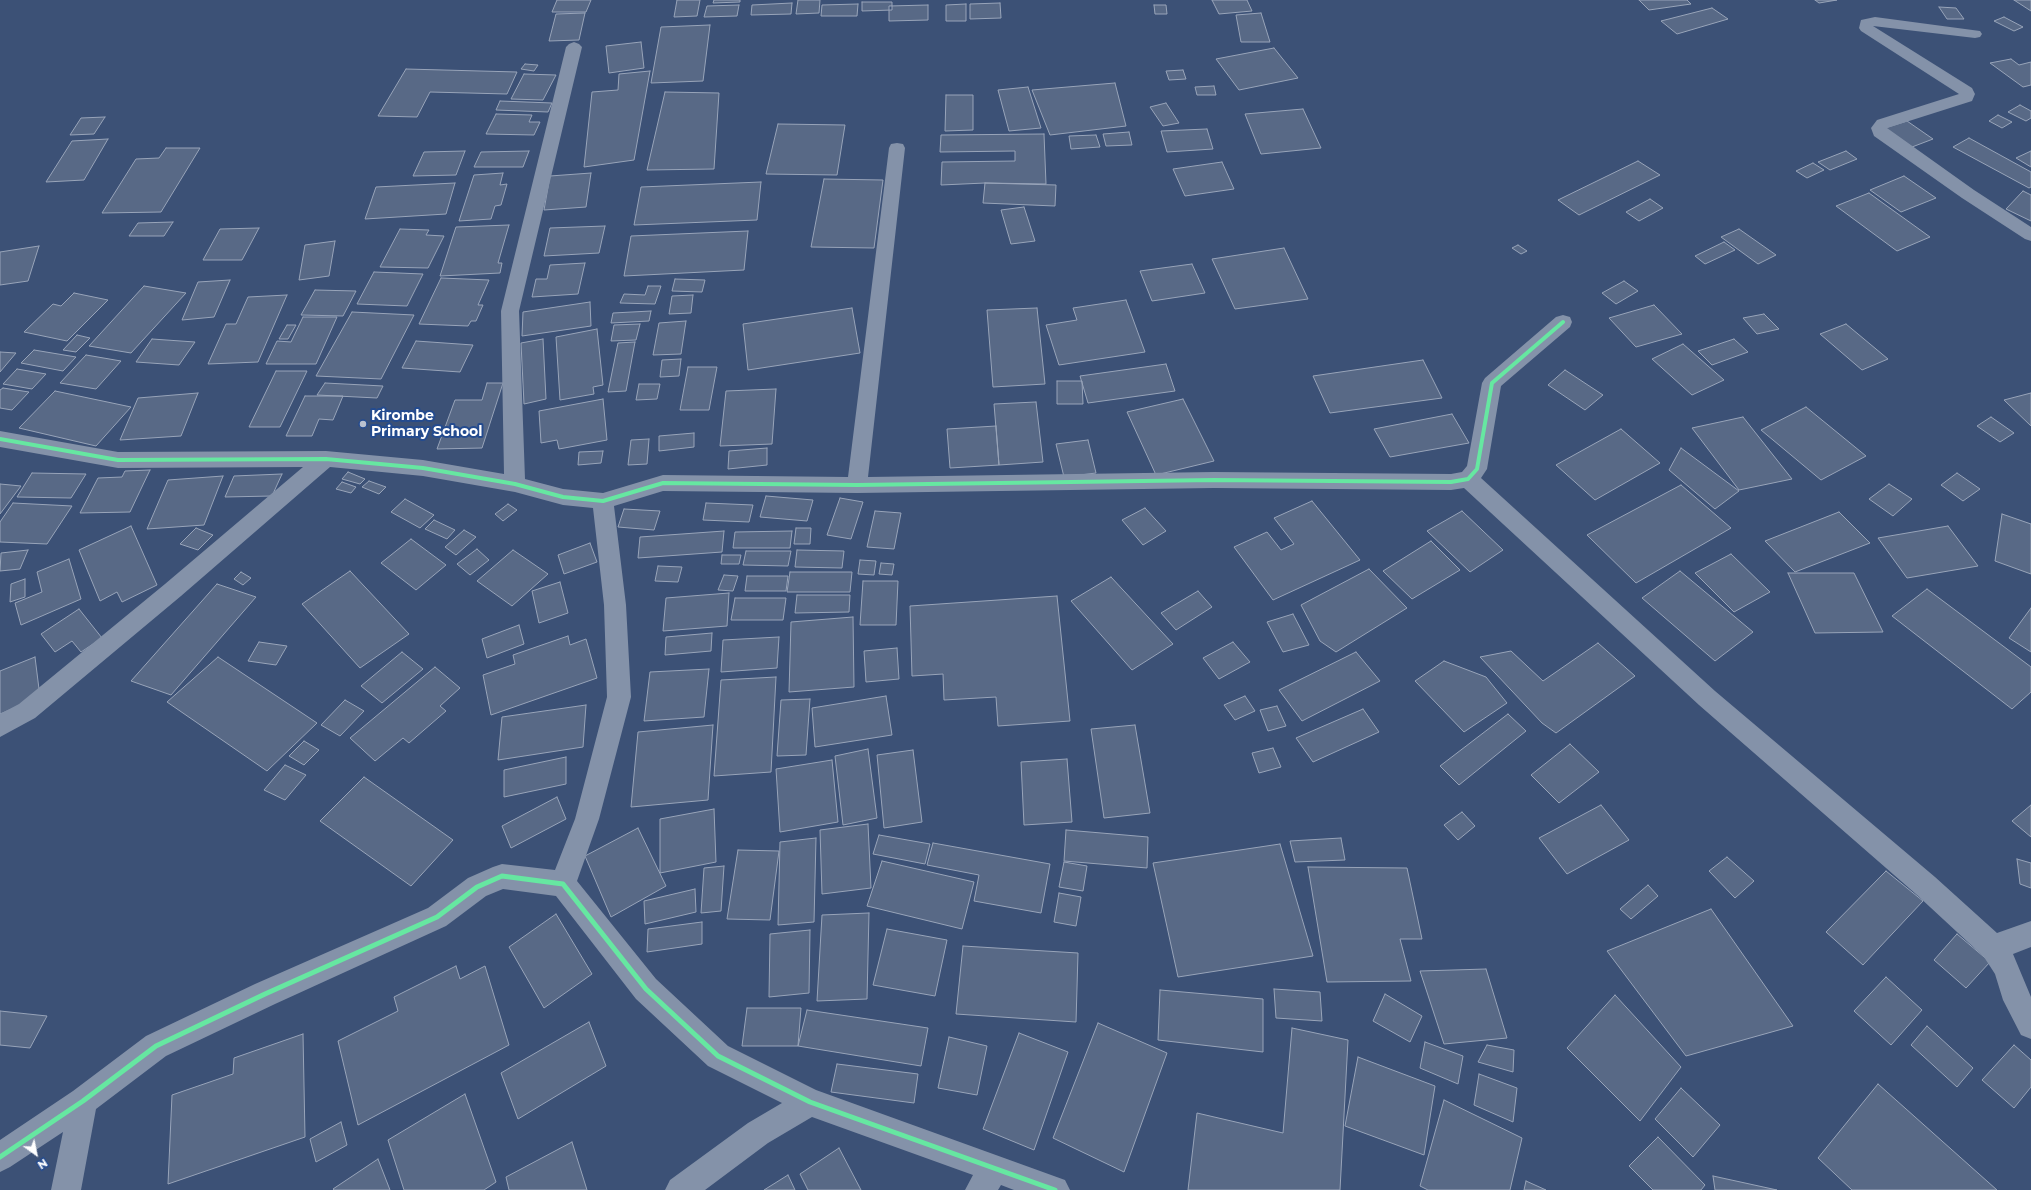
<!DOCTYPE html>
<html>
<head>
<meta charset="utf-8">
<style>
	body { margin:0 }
	#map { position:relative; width:2031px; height:1190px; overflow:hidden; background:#3c5176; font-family:Montserrat,sans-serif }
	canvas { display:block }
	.north { position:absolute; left:16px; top:1134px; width:40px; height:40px; -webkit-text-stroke:3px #244b8f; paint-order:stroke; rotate:147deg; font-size:11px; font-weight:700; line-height:16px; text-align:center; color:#fff }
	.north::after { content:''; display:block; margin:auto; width:14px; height:18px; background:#fff; clip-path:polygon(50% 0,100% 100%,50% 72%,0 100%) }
</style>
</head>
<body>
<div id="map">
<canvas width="2031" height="1190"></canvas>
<div class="north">N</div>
</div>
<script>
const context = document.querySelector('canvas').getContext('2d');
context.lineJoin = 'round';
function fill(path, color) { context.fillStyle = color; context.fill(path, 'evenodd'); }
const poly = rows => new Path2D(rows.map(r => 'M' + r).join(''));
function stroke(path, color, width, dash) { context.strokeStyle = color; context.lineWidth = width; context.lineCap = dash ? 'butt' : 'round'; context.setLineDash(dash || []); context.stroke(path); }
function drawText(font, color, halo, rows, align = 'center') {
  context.font = font + ' Montserrat,sans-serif'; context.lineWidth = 4; context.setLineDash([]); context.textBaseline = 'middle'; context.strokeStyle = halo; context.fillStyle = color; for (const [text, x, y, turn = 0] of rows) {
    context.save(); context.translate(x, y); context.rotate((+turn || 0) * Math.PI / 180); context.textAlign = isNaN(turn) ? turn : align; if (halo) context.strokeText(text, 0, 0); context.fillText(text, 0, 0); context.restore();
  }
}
const building = poly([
	[557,0,591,0,586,12,552,12,557,0],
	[677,0,700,0,697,16,674,17,677,0],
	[714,0,740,0,740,2,713,3,714,0],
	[798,0,820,0,819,13,796,14,798,0],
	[1212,0,1247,0,1252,11,1219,14,1212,0],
	[1639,0,1687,0,1691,4,1649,10,1639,0],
	[1815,0,1837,0,1819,3,1815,0],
	[2014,0,2031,0,2031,11,2014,0],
	[862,2,892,2,892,10,862,11,862,2],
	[792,3,791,14,751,15,752,5,792,3],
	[1000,3,1001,18,970,19,970,4,1000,3],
	[858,4,857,16,821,16,822,5,858,4],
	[966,4,966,21,946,21,946,5,966,4],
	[739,5,737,16,704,17,707,6,739,5],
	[928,5,928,20,889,21,889,6,928,5],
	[1154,5,1166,5,1167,14,1155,14,1154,5],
	[1939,7,1956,8,1964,19,1947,19,1939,7],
	[1712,8,1728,19,1677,34,1661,21,1712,8],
	[585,13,579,40,549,41,556,14,585,13],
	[1261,13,1270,42,1241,42,1236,15,1261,13],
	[2004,17,2023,27,2014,31,1994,21,2004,17],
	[710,25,703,81,651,83,661,27,710,25],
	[641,42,644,68,609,73,606,46,641,42],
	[1274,48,1298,78,1239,90,1216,59,1274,48],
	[2011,59,2019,65,2031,62,2031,85,2023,87,1990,63,2011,59],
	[525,64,538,65,534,71,521,69,525,64],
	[406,69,517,72,507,94,430,92,417,117,378,116,406,69],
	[1183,70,1186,79,1169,80,1166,71,1183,70],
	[650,71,634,160,584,167,592,92,618,90,619,74,650,71],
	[524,74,556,75,543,100,511,99,524,74],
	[1115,83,1126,126,1050,135,1032,90,1115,83],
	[1214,86,1216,95,1197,95,1195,87,1214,86],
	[1028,87,1041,128,1009,131,998,90,1028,87],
	[665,92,719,93,714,169,647,170,665,92],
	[946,95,973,95,973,130,945,131,946,95],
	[500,101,552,103,548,112,496,110,500,101],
	[1166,103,1179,123,1163,126,1150,107,1166,103],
	[2020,105,2031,111,2031,118,2026,121,2008,112,2020,105],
	[1303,109,1321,148,1261,154,1245,114,1303,109],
	[496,114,532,115,529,122,540,122,534,135,486,134,496,114],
	[1998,115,2012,122,2002,128,1989,121,1998,115],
	[105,117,94,134,70,135,81,118,105,117],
	[1907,121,1933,139,1912,147,1885,128,1907,121],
	[778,124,845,125,837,175,766,174,778,124],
	[1207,129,1213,149,1167,152,1161,131,1207,129],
	[1129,132,1132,145,1106,146,1103,134,1129,132],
	[1044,134,1046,184,985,183,941,185,942,162,1015,161,1015,151,940,152,941,135,1044,134],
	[1096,135,1100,147,1071,149,1069,136,1096,135],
	[1969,138,2031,172,2031,187,2029,188,1953,147,1969,138],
	[108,139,84,180,46,182,72,141,108,139],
	[166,148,200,148,161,212,102,213,136,159,159,158,166,148],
	[465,151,456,175,413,176,424,152,465,151],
	[529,151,523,167,474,167,481,152,529,151],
	[1846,151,1857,159,1830,170,1818,162,1846,151],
	[2031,151,2031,167,2016,158,2031,151],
	[1638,161,1660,175,1579,215,1558,200,1638,161],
	[1222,162,1234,189,1185,196,1173,169,1222,162],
	[1813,163,1824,170,1807,178,1796,171,1813,163],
	[503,173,500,185,507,184,501,205,495,206,491,219,459,221,474,175,503,173],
	[591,173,586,207,544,210,550,176,591,173],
	[1904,176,1936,198,1901,212,1870,190,1904,176],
	[824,179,883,180,874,248,811,247,824,179],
	[761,182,757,220,634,225,641,187,761,182],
	[455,183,446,214,365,219,376,187,455,183],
	[985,183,1056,185,1055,206,983,203,985,183],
	[2023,191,2031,195,2031,221,2006,209,2023,191],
	[1869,193,1930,237,1897,251,1836,206,1869,193],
	[1650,199,1663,208,1639,221,1626,212,1650,199],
	[1024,207,1035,241,1011,244,1001,210,1024,207],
	[173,222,164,236,129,236,138,223,173,222],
	[509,225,498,263,502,263,500,273,440,276,456,227,509,225],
	[605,226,599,253,544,256,550,228,605,226],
	[259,228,242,260,203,260,220,229,259,228],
	[400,229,429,230,426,235,444,236,428,268,380,267,400,229],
	[1739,229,1776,255,1758,264,1721,237,1739,229],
	[748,231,744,270,624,276,631,236,748,231],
	[335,241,329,276,299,280,305,245,335,241],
	[1724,242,1735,250,1705,264,1695,256,1724,242],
	[1518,245,1527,251,1521,254,1512,248,1518,245],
	[39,246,28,281,0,285,0,252,39,246],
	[1284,248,1308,299,1235,309,1212,259,1284,248],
	[585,263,578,294,532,297,536,279,547,279,550,265,585,263],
	[1192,264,1205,293,1152,301,1140,271,1192,264],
	[374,272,423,274,407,306,357,304,374,272],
	[441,278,489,280,478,305,483,305,476,321,471,321,468,326,419,324,441,278],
	[675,279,705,280,702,292,672,291,675,279],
	[230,280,214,317,182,320,198,282,230,280],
	[1624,281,1638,291,1616,304,1602,293,1624,281],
	[144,286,186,293,131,353,89,346,144,286],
	[648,286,661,286,655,304,620,303,624,294,645,295,648,286],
	[315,290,356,291,343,316,301,315,315,290],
	[74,293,108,300,67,341,24,332,53,304,61,306,74,293],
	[287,295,258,362,208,364,226,324,236,324,248,297,287,295],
	[693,295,691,313,669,314,672,296,693,295],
	[1126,300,1145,352,1059,365,1046,325,1077,320,1073,308,1126,300],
	[590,302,591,326,522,336,523,312,590,302],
	[1654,305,1682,334,1636,347,1609,318,1654,305],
	[852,308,860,353,748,370,743,324,852,308],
	[1037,308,1045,384,993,387,987,310,1037,308],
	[651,311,649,321,611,323,613,313,651,311],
	[352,312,414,315,381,379,316,376,352,312],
	[1764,314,1779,329,1757,334,1743,318,1764,314],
	[303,317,337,317,316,364,266,364,277,341,291,342,303,317],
	[686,321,681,354,653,355,659,323,686,321],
	[640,324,636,340,611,341,614,325,640,324],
	[1846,324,1888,359,1862,370,1820,334,1846,324],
	[287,325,296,325,288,339,279,339,287,325],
	[597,329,603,385,593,387,594,394,560,400,556,337,597,329],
	[77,335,90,338,76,352,63,350,77,335],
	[152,339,195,342,179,365,136,362,152,339],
	[543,339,546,399,524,404,521,343,543,339],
	[1734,339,1748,352,1712,365,1698,351,1734,339],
	[416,341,473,345,460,372,402,368,416,341],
	[635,342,626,391,608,392,618,343,635,342],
	[1683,344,1724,380,1692,395,1652,359,1683,344],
	[34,350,76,357,63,371,21,363,34,350],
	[0,352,16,353,0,372,0,352],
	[86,355,121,361,96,389,60,383,86,355],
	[681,359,679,376,660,377,662,360,681,359],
	[1423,360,1442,398,1330,413,1313,376,1423,360],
	[1166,364,1175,391,1088,403,1080,376,1166,364],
	[688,367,717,367,709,410,680,410,688,367],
	[17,369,46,374,32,389,3,384,17,369],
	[1565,370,1603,395,1585,410,1548,385,1565,370],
	[276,371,307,371,280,427,249,427,276,371],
	[1057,381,1082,381,1083,404,1057,404,1057,381],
	[325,383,383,386,377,398,317,395,325,383],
	[487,383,503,383,482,448,437,449,455,400,482,400,487,383],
	[639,384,660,384,657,399,636,400,639,384],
	[3,388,29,392,12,410,0,408,0,390,3,388],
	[776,389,772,444,720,446,726,391,776,389],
	[55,391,131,407,96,446,19,428,55,391],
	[198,393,181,436,120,440,138,398,198,393],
	[2031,393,2031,426,2004,400,2031,393],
	[305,396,343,396,333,420,319,419,312,436,286,436,305,396],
	[603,399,607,440,559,449,557,440,541,443,539,411,603,399],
	[1183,399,1214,461,1156,475,1127,412,1183,399],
	[1036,402,1043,462,999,465,994,404,1036,402],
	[1806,407,1866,456,1821,480,1761,430,1806,407],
	[1452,414,1469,443,1390,457,1374,429,1452,414],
	[1743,417,1792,479,1739,490,1692,428,1743,417],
	[1991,417,2014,433,2000,442,1977,426,1991,417],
	[996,426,999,465,950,468,947,429,996,426],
	[1621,429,1660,463,1595,500,1556,465,1621,429],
	[694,433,694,447,659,451,659,436,694,433],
	[649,439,647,464,628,465,631,440,649,439],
	[1088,440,1096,473,1064,477,1056,444,1088,440],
	[767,448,767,465,728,469,729,451,767,448],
	[1681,448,1739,491,1715,509,1669,470,1681,448],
	[603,451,601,463,578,465,579,452,603,451],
	[150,470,130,512,80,513,98,478,122,477,125,471,150,470],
	[348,472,365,479,360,484,342,479,348,472],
	[32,473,86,474,71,498,17,497,32,473],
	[1957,473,1980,489,1963,501,1941,485,1957,473],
	[282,474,272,496,225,497,234,476,282,474],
	[223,476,204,525,147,529,168,480,223,476],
	[369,481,386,487,379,494,362,487,369,481],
	[342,482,356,487,351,493,336,489,342,482],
	[0,484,21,486,0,514,0,484],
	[1889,484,1912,499,1893,516,1869,499,1889,484],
	[1681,485,1731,528,1636,583,1587,535,1681,485],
	[766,496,813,500,807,521,760,517,766,496],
	[840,498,863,502,851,539,827,535,840,498],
	[405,499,434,515,420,528,391,512,405,499],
	[1312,501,1360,560,1273,600,1234,547,1267,532,1281,550,1294,544,1274,518,1312,501],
	[13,503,72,506,47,544,0,542,0,522,13,503],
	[706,503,753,505,749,522,703,520,706,503],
	[508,504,517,510,503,521,495,514,508,504],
	[1145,508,1166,531,1143,545,1122,520,1145,508],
	[624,509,660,511,654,530,618,527,624,509],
	[875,511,901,513,894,549,867,547,875,511],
	[1462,511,1503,550,1470,572,1427,531,1462,511],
	[1839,512,1870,543,1795,572,1765,541,1839,512],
	[2002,514,2031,524,2031,574,1995,561,2002,514],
	[434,520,455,530,447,539,425,529,434,520],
	[131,526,157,585,122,602,117,592,100,601,79,550,131,526],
	[1948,526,1978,566,1907,578,1878,538,1948,526],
	[196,528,213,535,198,550,180,544,196,528],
	[796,528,811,528,810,544,794,544,796,528],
	[464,530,476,537,456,555,445,547,464,530],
	[724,531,722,552,638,558,640,537,724,531],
	[792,531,790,548,733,548,735,532,792,531],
	[411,539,446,565,416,590,381,563,411,539],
	[1431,541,1460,570,1412,599,1383,571,1431,541],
	[590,543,597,562,564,574,558,555,590,543],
	[477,549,489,560,470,575,457,564,477,549],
	[28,550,20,569,0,571,1,553,28,550],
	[513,550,548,574,512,606,477,581,513,550],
	[797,550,844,551,842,568,795,567,797,550],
	[746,551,791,551,788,566,743,565,746,551],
	[1731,554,1770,592,1734,612,1695,573,1731,554],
	[722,555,741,555,739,564,721,564,722,555],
	[69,559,81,599,21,625,15,603,42,592,37,572,69,559],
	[860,560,876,561,874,575,858,574,860,560],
	[881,563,894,564,892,575,879,574,881,563],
	[658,566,682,567,678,582,655,581,658,566],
	[1369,569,1407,608,1336,652,1320,641,1301,605,1369,569],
	[350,571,409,634,360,668,302,604,350,571],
	[1680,571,1753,632,1715,661,1642,598,1680,571],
	[241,572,251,578,243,585,234,579,241,572],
	[790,572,852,572,850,592,787,592,790,572],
	[1788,573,1854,573,1883,632,1815,633,1788,573],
	[724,575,738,576,733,591,718,590,724,575],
	[747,576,788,576,786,591,745,591,747,576],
	[1111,577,1173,644,1132,670,1071,601,1111,577],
	[25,579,25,597,10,602,11,584,25,579],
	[863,581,898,581,896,625,860,625,863,581],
	[560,582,568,613,539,623,532,591,560,582],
	[217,584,256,597,171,695,131,681,217,584],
	[1927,589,2031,667,2031,692,2012,709,1892,616,1927,589],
	[1198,591,1212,607,1176,630,1161,613,1198,591],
	[729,593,727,626,663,631,666,598,729,593],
	[797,595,850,595,849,612,795,613,797,595],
	[1057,596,1070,721,998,726,996,697,944,700,943,674,912,676,910,606,1057,596],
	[735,598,786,598,783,620,731,620,735,598],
	[2031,608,2031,652,2009,638,2031,608],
	[79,609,102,638,81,652,72,641,55,652,41,634,79,609],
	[1293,614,1309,645,1283,652,1267,622,1293,614],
	[853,617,854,687,789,692,791,622,853,617],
	[519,625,524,644,487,658,482,639,519,625],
	[712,633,711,651,665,655,666,637,712,633],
	[568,636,570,645,586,639,597,678,491,715,483,675,515,664,513,655,568,636],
	[779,637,777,668,721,672,723,640,779,637],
	[259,642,287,646,276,665,248,661,259,642],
	[1233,642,1250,662,1219,679,1203,658,1233,642],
	[1598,643,1635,676,1556,733,1542,723,1480,657,1511,651,1543,681,1598,643],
	[897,648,899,679,866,682,864,651,897,648],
	[402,652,423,669,382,703,361,686,402,652],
	[1356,652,1380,681,1302,721,1279,690,1356,652],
	[35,657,40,697,0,714,0,671,35,657],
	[218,657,317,723,267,771,167,702,218,657],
	[1444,661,1486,677,1507,703,1464,732,1415,681,1444,661],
	[435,667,460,688,440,706,446,711,409,743,403,738,375,761,350,738,435,667],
	[709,669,704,717,644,721,650,672,709,669],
	[776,677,771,772,714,776,721,680,776,677],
	[886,696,892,735,815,747,812,708,886,696],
	[1245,696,1255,711,1235,720,1224,705,1245,696],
	[810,699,806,755,777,756,781,700,810,699],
	[345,700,364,711,340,736,321,725,345,700],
	[586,705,583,747,498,760,502,717,586,705],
	[1277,706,1286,726,1268,731,1260,710,1277,706],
	[1363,709,1379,732,1313,762,1296,738,1363,709],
	[1508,714,1526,731,1459,785,1440,766,1508,714],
	[713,725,708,800,631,807,638,732,713,725],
	[1135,725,1150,813,1104,818,1091,729,1135,725],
	[304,741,319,750,304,765,289,756,304,741],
	[1570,744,1599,772,1559,803,1531,775,1570,744],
	[1273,748,1281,767,1259,773,1252,753,1273,748],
	[868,749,877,818,843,825,835,756,868,749],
	[913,750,922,822,884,828,877,755,913,750],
	[566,757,566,784,504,797,504,770,566,757],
	[1067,759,1072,822,1024,825,1021,762,1067,759],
	[832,760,838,822,780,832,776,769,832,760],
	[285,765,306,775,285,800,264,790,285,765],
	[364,777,453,840,411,886,320,821,364,777],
	[557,797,566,819,511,848,502,826,557,797],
	[1601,805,1629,840,1567,874,1539,838,1601,805],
	[2031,805,2031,837,2012,821,2031,805],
	[714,809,716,862,660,873,660,819,714,809],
	[1462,812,1475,826,1458,840,1444,825,1462,812],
	[868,824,871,888,822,894,820,830,868,824],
	[638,828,666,886,611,917,585,856,638,828],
	[1066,830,1148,837,1147,868,1064,861,1066,830],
	[879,835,930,844,925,864,873,854,879,835],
	[816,838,814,922,778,925,780,842,816,838],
	[1341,838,1345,860,1295,862,1290,841,1341,838],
	[933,843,1050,864,1041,913,974,901,979,875,927,865,933,843],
	[1280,844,1313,956,1178,977,1153,863,1280,844],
	[738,850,779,851,770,920,727,919,738,850],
	[1727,857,1754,881,1735,898,1709,871,1727,857],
	[2017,859,2031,863,2031,888,2020,884,2017,859],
	[882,861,974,882,962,929,867,906,882,861],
	[1064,862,1087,866,1083,891,1059,887,1064,862],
	[724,866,721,911,701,913,704,868,724,866],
	[1308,867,1407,868,1422,939,1400,939,1411,981,1327,982,1308,867],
	[1886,871,1923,901,1863,965,1826,932,1886,871],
	[1648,885,1658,896,1631,919,1620,909,1648,885],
	[695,889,696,912,645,924,644,901,695,889],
	[1059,893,1081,897,1076,926,1054,922,1059,893],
	[1711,909,1793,1026,1686,1056,1607,951,1711,909],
	[869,913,867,999,817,1001,822,915,869,913],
	[556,914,592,974,544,1008,509,947,556,914],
	[702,922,702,944,647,952,648,929,702,922],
	[887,929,947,940,935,996,873,985,887,929],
	[810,930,809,993,769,997,770,934,810,930],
	[1957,934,1990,962,1966,988,1934,960,1957,934],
	[963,946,1078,953,1076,1022,956,1014,963,946],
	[456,966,460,979,485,966,509,1045,358,1125,338,1041,398,1011,394,997,456,966],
	[1486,969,1507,1038,1444,1044,1420,971,1486,969],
	[1886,977,1922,1010,1891,1045,1854,1011,1886,977],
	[1274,989,1320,992,1322,1021,1276,1018,1274,989],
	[1160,990,1263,999,1263,1052,1158,1040,1160,990],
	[1385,994,1422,1016,1410,1042,1373,1021,1385,994],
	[1615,995,1681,1067,1640,1121,1567,1048,1615,995],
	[747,1008,801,1008,798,1046,742,1046,747,1008],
	[807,1010,928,1028,921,1066,798,1046,807,1010],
	[0,1011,47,1016,30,1048,0,1045,0,1011],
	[589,1022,606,1066,518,1119,501,1073,589,1022],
	[1098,1023,1167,1053,1124,1172,1053,1138,1098,1023],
	[1927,1026,1973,1068,1957,1087,1911,1045,1927,1026],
	[1292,1028,1348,1040,1340,1190,1188,1190,1197,1113,1283,1133,1292,1028],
	[1019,1033,1068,1052,1034,1150,983,1129,1019,1033],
	[303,1034,305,1137,168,1184,172,1095,233,1074,234,1058,303,1034],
	[949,1037,987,1046,977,1095,938,1088,949,1037],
	[1425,1042,1463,1056,1458,1084,1420,1068,1425,1042],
	[1487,1045,1514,1050,1513,1072,1478,1062,1487,1045],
	[2014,1045,2031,1060,2031,1087,2014,1108,1982,1080,2014,1045],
	[1358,1057,1435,1086,1424,1155,1345,1126,1358,1057],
	[837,1064,918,1074,914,1103,831,1092,837,1064],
	[1479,1074,1517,1088,1513,1122,1474,1105,1479,1074],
	[1878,1084,1997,1190,1852,1190,1818,1158,1878,1084],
	[1681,1088,1720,1125,1693,1157,1655,1119,1681,1088],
	[465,1094,496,1182,484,1190,404,1190,388,1140,465,1094],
	[1444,1100,1522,1138,1510,1190,1428,1190,1420,1186,1444,1100],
	[341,1122,347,1145,316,1162,310,1139,341,1122],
	[1658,1137,1705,1185,1701,1190,1653,1190,1629,1166,1658,1137],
	[572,1142,587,1190,509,1190,506,1177,572,1142],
	[839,1148,861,1190,808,1190,800,1174,839,1148],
	[378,1159,390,1190,334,1190,333,1189,378,1159],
	[788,1175,795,1190,764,1190,788,1175],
	[1713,1176,1777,1190,1715,1190,1713,1176],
	[1526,1181,1546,1190,1524,1190,1526,1181]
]);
fill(building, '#586986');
stroke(building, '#98a4b9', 1);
fill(poly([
	[1875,17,1980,31,1982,34,1980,37,1975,38,1873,26,1972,88,1975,94,1972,101,1887,128,1974,190,2031,227,2031,241,2025,239,1962,198,1874,136,1871,128,1877,120,1959,94,1861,31,1859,28,1861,20,1875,17],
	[574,42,579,44,582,47,519,311,525,479,563,489,603,493,663,475,848,477,889,148,891,144,897,143,903,144,905,148,868,477,1214,472,1451,474,1462,472,1467,466,1482,383,1485,378,1556,317,1563,315,1570,317,1572,322,1570,327,1501,386,1487,469,1481,478,1715,691,1935,877,1997,933,2031,921,2031,947,2013,954,2031,997,2031,1039,2021,1035,2003,1000,1995,974,1984,957,1917,895,1699,705,1464,488,1451,490,1214,488,857,493,663,491,614,506,626,605,631,697,599,819,577,881,656,979,728,1046,816,1090,1065,1180,1070,1190,1014,1190,1001,1185,998,1190,965,1190,973,1175,812,1117,768,1143,705,1190,665,1190,670,1180,748,1123,782,1103,708,1066,636,999,556,896,503,889,486,896,446,926,275,1004,166,1056,96,1109,81,1190,51,1190,63,1132,10,1167,0,1172,0,1140,73,1091,146,1036,255,984,428,908,468,878,493,867,502,864,555,870,575,819,607,697,604,605,593,508,563,505,515,492,423,476,330,467,181,596,35,718,0,737,0,714,19,704,165,584,303,467,118,468,0,447,0,431,118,452,326,451,423,460,504,474,501,311,566,47,569,44,574,42]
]), '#8492a9');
stroke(poly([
	[0,439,118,460,326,459,423,468,515,484,563,497,603,501,663,483,857,485,1214,480,1451,482,1468,479,1477,469,1492,383,1563,322]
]), '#66e7a1', 4);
stroke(poly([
	[0,1157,83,1101,156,1046,265,994,437,917,477,887,502,876,563,884,646,989,718,1056,810,1102,1055,1190]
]), '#66e7a1', 5);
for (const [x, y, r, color] of [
	[363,424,4,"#bbc2cf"]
]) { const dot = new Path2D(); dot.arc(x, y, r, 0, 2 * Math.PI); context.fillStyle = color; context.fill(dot); stroke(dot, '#244b8f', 1.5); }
drawText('bold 14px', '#fff', '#244b8f', [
	["Kirombe",371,416],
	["Primary School",371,432]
], 'left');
</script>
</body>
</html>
